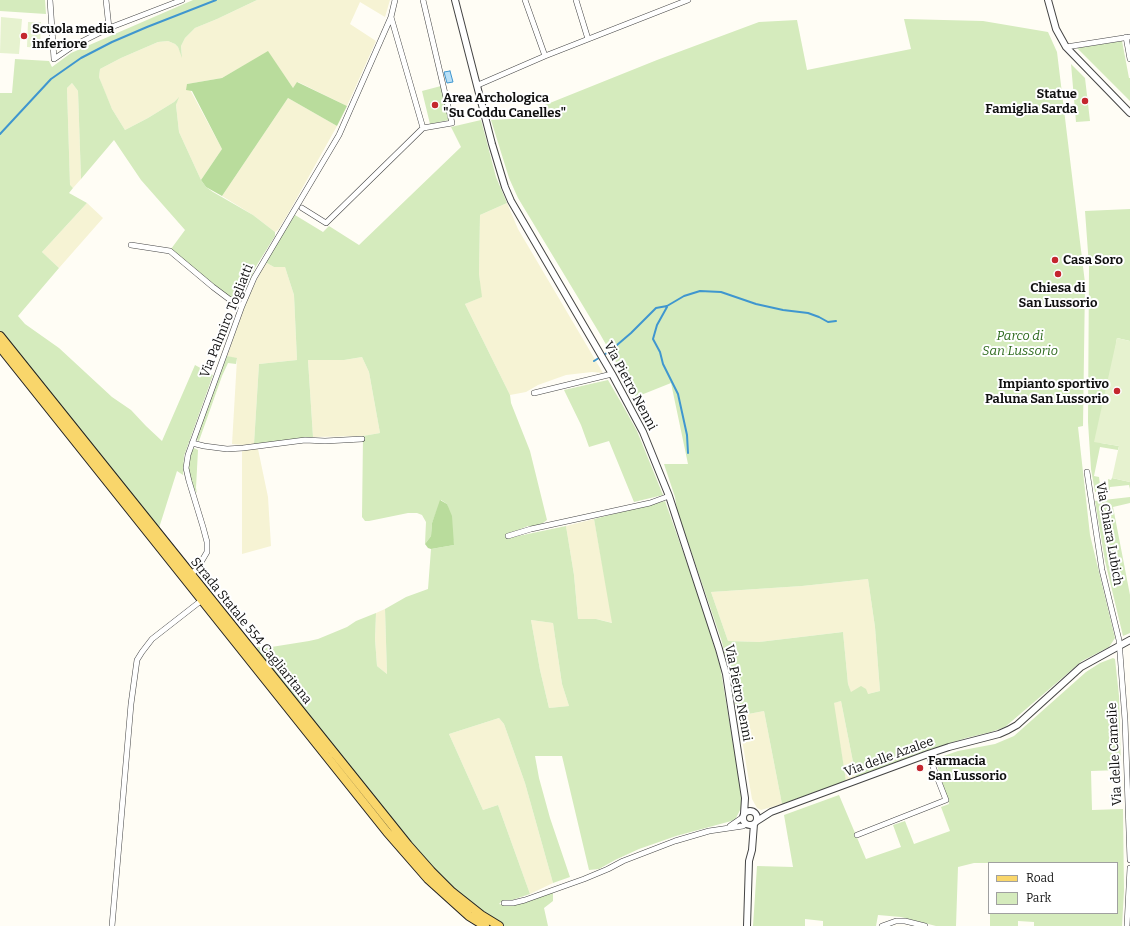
<!DOCTYPE html>
<html>
<head>
<meta charset="utf-8">
<style>
	body { margin:0 }
	#map { position:relative; width:1130px; height:926px; overflow:hidden; background:#fffdf5; font-family:Bitter,serif }
	canvas { display:block }
	.legend { position:absolute; left:988px; top:862px; width:130px; height:52px; box-sizing:border-box; background:#fff; border:1px solid #a0a0a0; margin:0; padding:5px 7px; list-style:none; font-size:12px; color:#111 }
	.legend li { display:flex; align-items:center; gap:8px; height:20px }
	.legend b { width:20px; border:1px solid #a0a0a0 }
</style>
</head>
<body>
<div id="map">
<canvas width="1130" height="926"></canvas>
<ul class="legend">
<li><b style="height:5px;background:#f9d66b"></b>Road</li>
<li><b style="height:11px;background:#d5ebbd"></b>Park</li>
</ul>
</div>
<script>
const context = document.querySelector('canvas').getContext('2d');
context.lineJoin = 'round';
function fill(path, color) { context.fillStyle = color; context.fill(path, 'evenodd'); }
const poly = rows => new Path2D(rows.map(r => 'M' + r).join(''));
function stroke(path, color, width, dash) { context.strokeStyle = color; context.lineWidth = width; context.lineCap = dash ? 'butt' : 'round'; context.setLineDash(dash || []); context.stroke(path); }
function drawText(font, color, halo, rows, align = 'center') {
  context.font = font + ' Bitter,serif'; context.lineWidth = 4; context.setLineDash([]); context.textBaseline = 'middle'; context.strokeStyle = halo; context.fillStyle = color; for (const [text, x, y, turn = 0] of rows) {
    context.save(); context.translate(x, y); context.rotate((+turn || 0) * Math.PI / 180); context.textAlign = isNaN(turn) ? turn : align; if (halo) context.strokeText(text, 0, 0); context.fillText(text, 0, 0); context.restore();
  }
}
fill(poly([
	[257,0,390,0,385,17,360,2,350,24,376,41,347,106,298,82,293,88,268,52,222,78,187,84,222,149,201,180,179,132,176,105,178,98,174,102,148,118,125,130,112,109,106,95,99,77,100,69,121,58,158,42,168,41,175,44,178,47,182,56,181,46,185,38,195,28,217,19],
	[72,83,78,91,81,179,73,188,70,186,67,88],
	[288,98,337,126,289,212,278,230,275,232,253,215,222,196],
	[87,203,103,218,59,268,42,252],
	[507,203,518,229,603,373,592,372,566,375,538,385,526,392,510,395,465,304,481,297,479,274,480,215],
	[265,262,274,267,285,267,294,295,297,360,259,364,254,444,243,445,232,444,237,359,227,356,245,305],
	[362,357,369,372,380,433,363,436,313,437,308,360,344,360],
	[258,449,268,497,271,546,242,554,242,450],
	[594,519,613,623,596,619,578,619,574,575,566,526],
	[868,579,875,627,880,691,868,694,851,693,848,684,843,632,759,642,728,641,711,592,802,586],
	[385,609,387,674,377,666,375,639,376,613],
	[531,620,553,623,562,684,569,706,549,708,540,670],
	[841,701,856,777,846,781,833,703],
	[764,711,782,804,761,810,757,808,752,799,738,716],
	[499,718,504,724,525,783,553,883,530,894,498,805,483,810,449,734]
]), '#f6f3d4');
fill(poly([
	[0,0,45,0,46,14,0,11],
	[193,0,257,0,217,19,195,28,185,38,181,46,182,58,178,47,175,44,168,41,158,42,121,58,100,69,99,77,112,109,125,130,148,118,174,102,179,97,176,105,179,132,201,180,206,187,213,192,253,215,275,232,275,236,255,268,241,301,237,302,221,291,171,249,185,230,141,180,114,140,81,179,78,91,72,83,67,88,70,185,73,188,69,193,87,203,42,252,59,268,18,316,25,324,59,348,112,397,131,410,146,426,162,441,195,365,213,375,184,456,183,475,177,471,159,528,0,331,0,93,12,93,15,59,49,61,52,67,71,53],
	[904,19,983,21,1048,32,1057,52,1085,283,1083,426,1078,427,1090,535,1115,638,1109,647,1082,661,1005,727,991,732,966,738,920,753,856,777,841,701,834,703,846,781,782,804,764,711,738,716,722,642,677,510,675,497,664,464,688,464,671,383,636,397,600,334,518,198,509,178,491,120,510,119,657,60,759,22,797,20,807,70,911,49],
	[868,579,875,627,880,691,868,694,866,689,861,686,851,692,848,684,843,632,759,642,728,641,711,592,802,586],
	[1122,41,1129,78,1130,78,1130,101,1077,48],
	[1071,64,1085,78,1090,121,1076,122],
	[441,86,449,120,430,124,422,91],
	[481,120,496,177,507,203,480,215,479,274,482,297,465,304,510,395,511,403,530,451,547,520,543,523,533,527,528,526,508,534,509,538,566,526,574,575,578,619,596,619,612,623,594,519,665,501,704,611,720,666,729,719,742,798,742,806,735,820,676,836,639,849,615,860,599,869,589,870,562,756,535,756,539,778,550,818,570,877,553,883,525,783,504,724,499,718,449,734,483,810,498,805,530,894,509,901,503,900,499,904,508,906,553,893,553,901,544,908,548,926,504,926,482,911,455,890,432,867,414,847,258,651,257,647,265,648,309,641,318,639,347,627,356,621,376,613,375,639,377,666,387,674,385,609,406,597,428,589,431,549,454,545,447,504,441,500,432,523,431,536,425,544,426,522,422,515,417,513,408,513,369,521,365,521,362,517,363,436,380,433,369,372,362,357,344,360,308,360,313,437,254,444,259,364,297,360,294,295,285,267,274,267,265,262,295,215,323,232,329,226,359,245,461,147,451,127],
	[531,620,553,623,562,684,569,706,549,708,540,670],
	[1130,209,1130,341,1117,338,1101,443,1119,446,1118,450,1100,447,1094,476,1099,477,1101,492,1095,492,1091,469,1088,422,1089,266,1085,211],
	[227,356,237,358,236,364,228,363,222,376,199,441,198,441,196,437],
	[608,380,622,404,637,431,663,495,634,502,609,441,589,447,581,425,564,390],
	[194,448,198,450,196,488,197,493,191,484,188,467,191,452],
	[1112,478,1130,482,1130,489,1129,485,1110,487,1109,492,1108,479,1111,480],
	[1130,497,1130,503,1113,507,1130,595,1130,633,1123,636,1105,561,1095,501],
	[1113,658,1115,659,1119,696,1121,770,1091,771,1092,810,1123,809,1124,891,1122,926,1034,926,1034,922,1018,921,1018,926,990,926,990,913,1117,913,1117,863,974,863,958,867,956,926,936,926,901,917,878,915,876,926,823,926,823,921,805,919,805,926,753,926,757,866,793,867,784,815,839,795,866,859,901,847,893,825,905,821,914,844,950,831,941,807,949,804,935,759,958,751,995,744,1014,736,1086,672,1100,663]
]), '#d5ebbd');
fill(poly([
	[268,51,293,88,297,82,347,106,337,126,288,98,222,196,206,187,201,180,222,149,192,91,186,90,187,84,222,78],
	[440,500,447,504,452,516,454,545,431,549,428,548,425,544,431,536,432,523]
]), '#b9dc9c');
fill(poly([
	[1,17,22,19,19,54,0,53],
	[28,22,41,22,40,48,27,47],
	[1117,338,1130,341,1130,482,1112,478,1119,446,1094,442]
]), '#e6f2cf');
const water = poly([
	[450,71,453,82,447,83,444,72,450,71]
]);
fill(water, '#b9e0f7');
stroke(water, '#3f96cf', 1);
stroke(poly([
	[0,134,51,79,81,58,112,42,147,27,216,0],
	[667,307,657,325,653,339,660,352,663,364,678,394,687,435,688,453],
	[594,361,610,351,631,333,656,308,667,306,684,296,700,291,721,292,756,304,783,310,808,313,819,317,828,322,836,321]
]), '#3f96cf', 2);
const minor = poly([
	[50,0,54,59,73,46,109,28,182,0],
	[106,0,109,28],
	[423,0,452,123,423,128],
	[525,0,545,56],
	[576,0,588,39],
	[1126,37,1130,59],
	[1066,47,1130,37],
	[478,85,545,56,688,0],
	[302,208,326,223,423,128,391,17],
	[131,245,170,251,213,287,229,299,242,306],
	[534,393,612,374],
	[192,443,204,446,227,449,243,448,305,440,325,441,362,439],
	[1087,472,1102,570,1119,640,1125,720,1130,860],
	[508,536,531,529,650,503,669,496],
	[191,574,197,569,207,552,207,542,203,527,189,481,186,468,188,455,242,306,254,278,339,135,391,17,395,0],
	[730,826,743,817],
	[857,835,946,800,928,754],
	[504,903,513,903,525,900,584,879,608,869,623,861,675,841,709,831,743,826,746,824],
	[112,926,131,704,137,660,142,652,152,639,202,600],
	[882,926,896,921,905,921,925,926],
	[1127,926,1130,868]
]);
const tertiary = poly([
	[455,0,492,144,505,187,511,201,612,374,643,432,669,496,719,649,726,674,745,798,744,814],
	[1048,0,1056,29,1066,47,1130,113],
	'743 818a7 7 0 1 1 14 0a7 7 0 1 1-14 0Z',
	[757,821,771,812,928,754,949,747,999,734,1008,730,1017,725,1081,667,1130,640],
	[747,926,749,861,752,850,754,824]
]);
const primary = poly([
	[0,336,408,845,431,871,452,892,481,915,499,926],
	[0,347,387,832,428,879,469,916,485,926]
]);
stroke(minor, '#444', 6);
stroke(tertiary, '#444', 8);
stroke(primary, '#222', 10);
stroke(minor, '#fff', 5);
stroke(tertiary, '#fff', 6);
stroke(primary, '#f9d66b', 8);
for (const [x, y, r, color] of [
	[24,36,4,"#c4262e"],
	[1085,101,4,"#c4262e"],
	[435,105,4,"#c4262e"],
	[1055,260,4,"#c4262e"],
	[1058,274,4,"#c4262e"],
	[1117,391,4,"#c4262e"],
	[920,768,4,"#c4262e"]
]) { const dot = new Path2D(); dot.arc(x, y, r, 0, 2 * Math.PI); context.fillStyle = color; context.fill(dot); stroke(dot, '#fff', 1.5); }
drawText('bold 13px', '#111', '#fff', [
	["Scuola media",32,29],
	["inferiore",32,44],
	["Statue",1077,94,"right"],
	["Famiglia Sarda",1077,109,"right"],
	["Area Archologica",443,98],
	["\"Su Coddu Canelles\"",443,113],
	["Casa Soro",1063,260],
	["Chiesa di",1058,288,"center"],
	["San Lussorio",1058,303,"center"],
	["Impianto sportivo",1109,384,"right"],
	["Paluna San Lussorio",1109,399,"right"],
	["Farmacia",928,761],
	["San Lussorio",928,776]
], 'left');
drawText('13px', '#111', '#fff', [
	["Via Palmiro Togliatti",227,321,-68],
	["Via Pietro Nenni",630,386,62],
	["Via Chiara Lubich",1109,534,80],
	["Strada Statale 554 Cagliaritana",251,631,51],
	["Via Pietro Nenni",738,693,79],
	["Via delle Camelie",1115,754,-93],
	["Via delle Azalee",889,757,-20]
]);
drawText('italic 13px', '#2f6b1f', '#fff', [
	["Parco di",1020,336],
	["San Lussorio",1020,351]
]);
</script>
</body>
</html>
